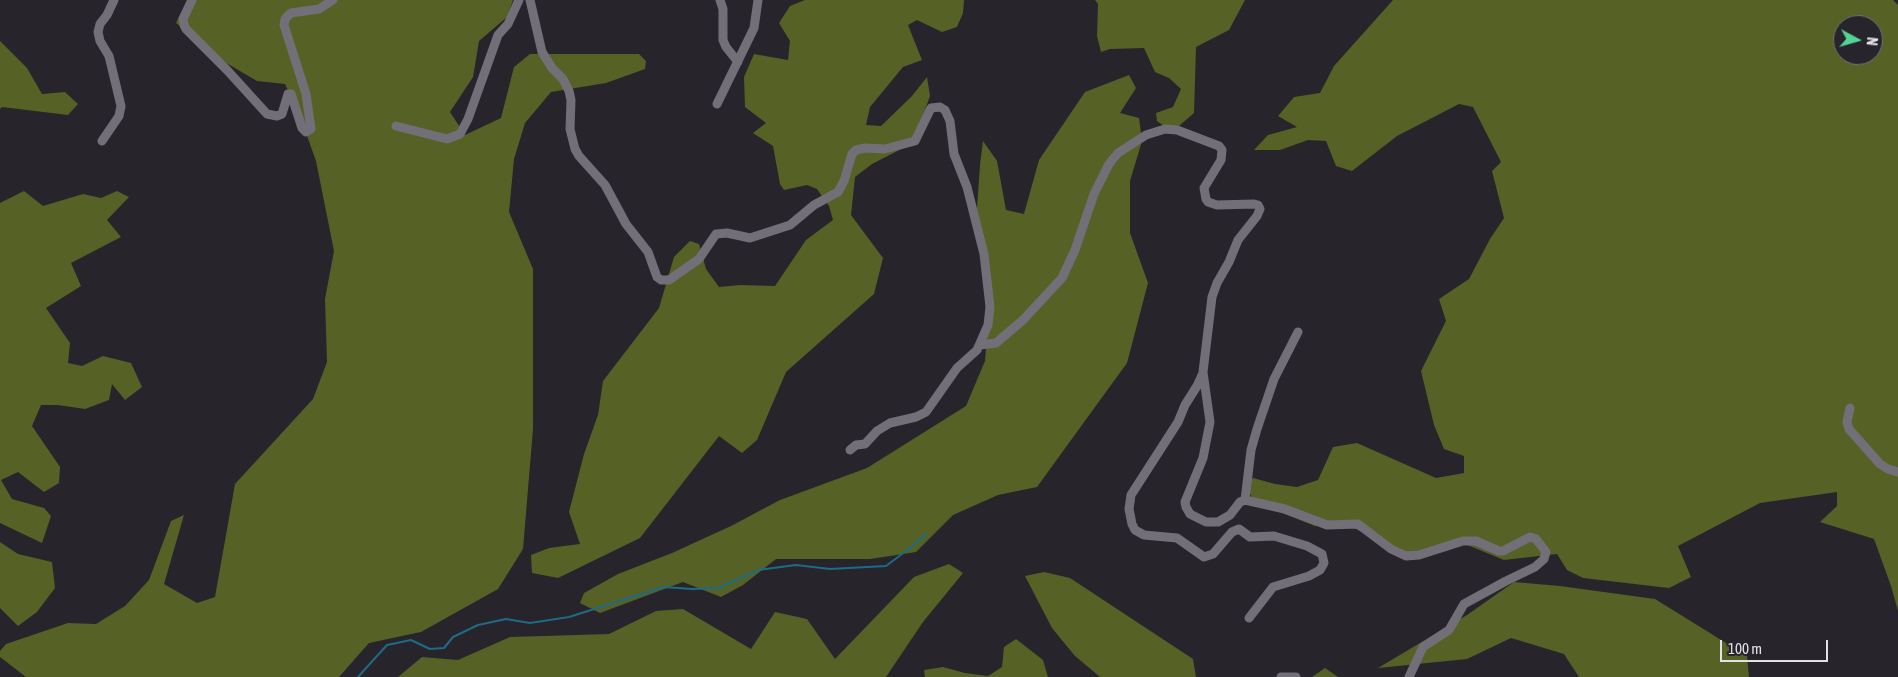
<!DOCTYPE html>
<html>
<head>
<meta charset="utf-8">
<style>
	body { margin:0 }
	#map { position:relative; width:1898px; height:677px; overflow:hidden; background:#27242c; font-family:"Asap Condensed",sans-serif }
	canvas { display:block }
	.north { position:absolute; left:1833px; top:15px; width:50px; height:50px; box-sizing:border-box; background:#27242c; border:1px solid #727076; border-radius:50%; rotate:96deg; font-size:14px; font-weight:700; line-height:20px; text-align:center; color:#e3e1e6 }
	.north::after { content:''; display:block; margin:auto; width:18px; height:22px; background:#53d396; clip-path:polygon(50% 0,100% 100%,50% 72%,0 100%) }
	.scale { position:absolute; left:1720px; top:640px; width:108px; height:22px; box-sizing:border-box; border:2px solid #e3e1e6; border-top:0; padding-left:6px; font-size:15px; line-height:18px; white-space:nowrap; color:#e3e1e6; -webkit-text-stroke:4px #27242c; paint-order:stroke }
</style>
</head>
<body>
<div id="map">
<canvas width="1898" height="677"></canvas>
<div class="north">N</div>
<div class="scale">100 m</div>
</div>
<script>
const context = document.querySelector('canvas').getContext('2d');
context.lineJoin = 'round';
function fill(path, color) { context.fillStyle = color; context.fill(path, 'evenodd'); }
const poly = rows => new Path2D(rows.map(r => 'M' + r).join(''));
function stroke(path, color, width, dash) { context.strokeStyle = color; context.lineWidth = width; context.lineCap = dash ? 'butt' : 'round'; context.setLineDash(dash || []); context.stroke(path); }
fill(poly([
	[187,0,513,0,507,17,479,41,473,77,450,112,465,135,501,118,514,67,530,54,639,54,646,61,645,69,606,83,551,92,525,123,514,159,509,212,533,269,533,429,523,549,498,589,421,632,369,643,339,677,26,677,0,657,0,651,6,644,68,623,96,624,125,606,149,580,171,521,184,515,164,584,197,603,215,597,235,484,313,399,327,362,325,299,334,251,316,161,301,119,285,84,257,81,228,64,176,23],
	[805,0,964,0,963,13,957,27,942,32,917,20,908,25,922,60,903,67,870,107,866,125,881,126,912,96,927,77,930,96,913,143,872,164,855,177,851,215,883,258,874,294,786,372,757,440,742,453,719,436,640,538,558,578,532,573,531,555,549,548,580,544,569,512,584,454,598,415,603,381,659,308,674,257,690,241,699,244,706,269,719,287,740,285,775,286,806,240,833,220,829,206,817,189,807,185,784,190,780,184,773,146,753,133,766,123,745,107,744,77,754,54,788,60,790,41,779,23,790,6],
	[1095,0,1245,0,1229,30,1196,47,1194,113,1172,132,1157,121,1156,113,1173,107,1181,89,1169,78,1155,72,1144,48,1110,49,1101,52,1097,36,1098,4],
	[1393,0,1893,0,1898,5,1898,611,1891,586,1874,539,1820,522,1837,506,1837,492,1760,503,1678,546,1691,577,1669,588,1583,578,1567,570,1557,554,1504,560,1465,544,1446,551,1405,554,1350,526,1315,526,1254,502,1246,485,1253,478,1275,484,1297,487,1318,480,1333,447,1357,443,1436,478,1464,473,1464,456,1444,449,1434,425,1421,371,1446,321,1439,299,1469,279,1490,239,1504,218,1492,171,1501,162,1473,107,1459,104,1397,136,1352,171,1336,166,1326,141,1308,140,1280,150,1254,150,1268,135,1297,127,1278,116,1294,97,1320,93,1334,66],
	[1843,25,1873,25,1873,55,1843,55],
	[0,41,27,68,42,94,65,92,78,104,68,115,2,107,0,109],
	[1129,75,1136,88,1120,113,1139,118,1142,141,1130,181,1130,233,1148,283,1127,363,1037,487,998,495,953,515,916,552,870,559,776,559,743,585,721,597,683,582,600,613,580,603,584,593,618,574,672,553,731,526,780,500,867,468,966,406,985,361,989,307,976,223,980,165,983,141,997,161,1006,210,1024,214,1039,160,1085,92],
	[24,191,43,206,83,194,101,198,117,191,129,197,107,220,121,237,71,263,81,286,46,308,70,343,68,363,82,366,103,356,131,363,142,387,125,400,112,384,109,400,85,409,58,405,41,405,32,426,60,467,59,483,44,492,18,472,1,480,12,499,44,508,51,516,42,543,0,523,0,203],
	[0,542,18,554,52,562,55,588,37,612,18,626,0,608],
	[949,564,963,573,923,622,886,677,398,677,422,657,458,660,510,637,609,634,656,611,683,609,751,649,775,612,807,619,835,659,914,577],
	[1044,572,1070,578,1193,659,1196,677,1100,677,1075,656,1052,628,1025,576],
	[1514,582,1560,586,1655,599,1747,656,1749,677,1579,677,1564,654,1511,638,1467,659,1378,668,1467,615],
	[1016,639,1043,660,1048,677,925,677,924,670,943,667,965,673,988,676,1002,667,1004,647],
	[1325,668,1338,677,1312,677]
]), '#566126');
stroke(poly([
	[358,677,387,645,411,640,430,649,444,648,453,637,478,625,506,619,530,623,569,617,664,587,692,589,719,588,758,570,796,565,830,569,886,566,910,548,926,534]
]), '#1e6b86', 2);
stroke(poly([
	[192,0,183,19,184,25,186,29,227,70,267,114,277,116,282,114,288,94,291,94,302,128,306,132,311,129,306,94,284,25,285,19,291,13,319,9,333,0],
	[530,0,542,52,552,68,563,79,569,91,571,100,570,129,575,149,579,156,605,185,626,224,648,252,657,277,661,280,669,280,699,259,716,234,727,233,750,238,790,225,814,205,838,192,844,181,852,154,856,150,865,148,885,149,915,141,931,108,940,107,945,110,950,121,954,154,967,187,984,254,990,307,988,325,977,350,957,368,926,412,916,417,890,423,877,431,865,444,856,445,850,450],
	[720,0,723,9,723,40,726,47,738,62],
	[717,104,754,28,758,0],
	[396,126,447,139,460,134,468,119,498,35,508,24,519,0],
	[102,141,119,116,121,106,109,56,100,41,98,32,100,24,107,15,114,0],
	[980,345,996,343,1023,320,1062,278,1075,250,1094,194,1109,164,1118,153,1146,135,1165,129,1177,130,1219,146,1222,150,1221,160,1204,188,1206,199,1208,202,1217,205,1254,204,1258,205,1260,209,1257,216,1238,240,1229,262,1217,283,1212,297,1203,372,1210,422,1203,458,1185,502,1186,507,1190,514,1206,522,1218,522,1230,515,1240,502,1245,500,1285,509,1327,525,1358,524,1391,549,1406,556,1419,555,1463,541,1476,541,1499,551,1503,551,1530,537,1536,539,1546,552,1544,559,1535,567,1506,581,1464,604,1449,630,1423,647,1409,677],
	[1202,375,1197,386,1185,405,1178,422,1131,495,1129,509,1132,524,1135,530,1144,535,1177,538,1204,557,1213,554,1232,532,1239,529,1250,537,1274,536,1307,546,1322,554,1324,563,1320,570,1309,576,1273,587,1249,618],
	[1850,408,1847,422,1849,429,1880,464,1888,469,1898,472],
	[1245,500,1251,450,1257,429,1274,379,1298,332],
	[1281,677,1296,677]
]), '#736f79', 9);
</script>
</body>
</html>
